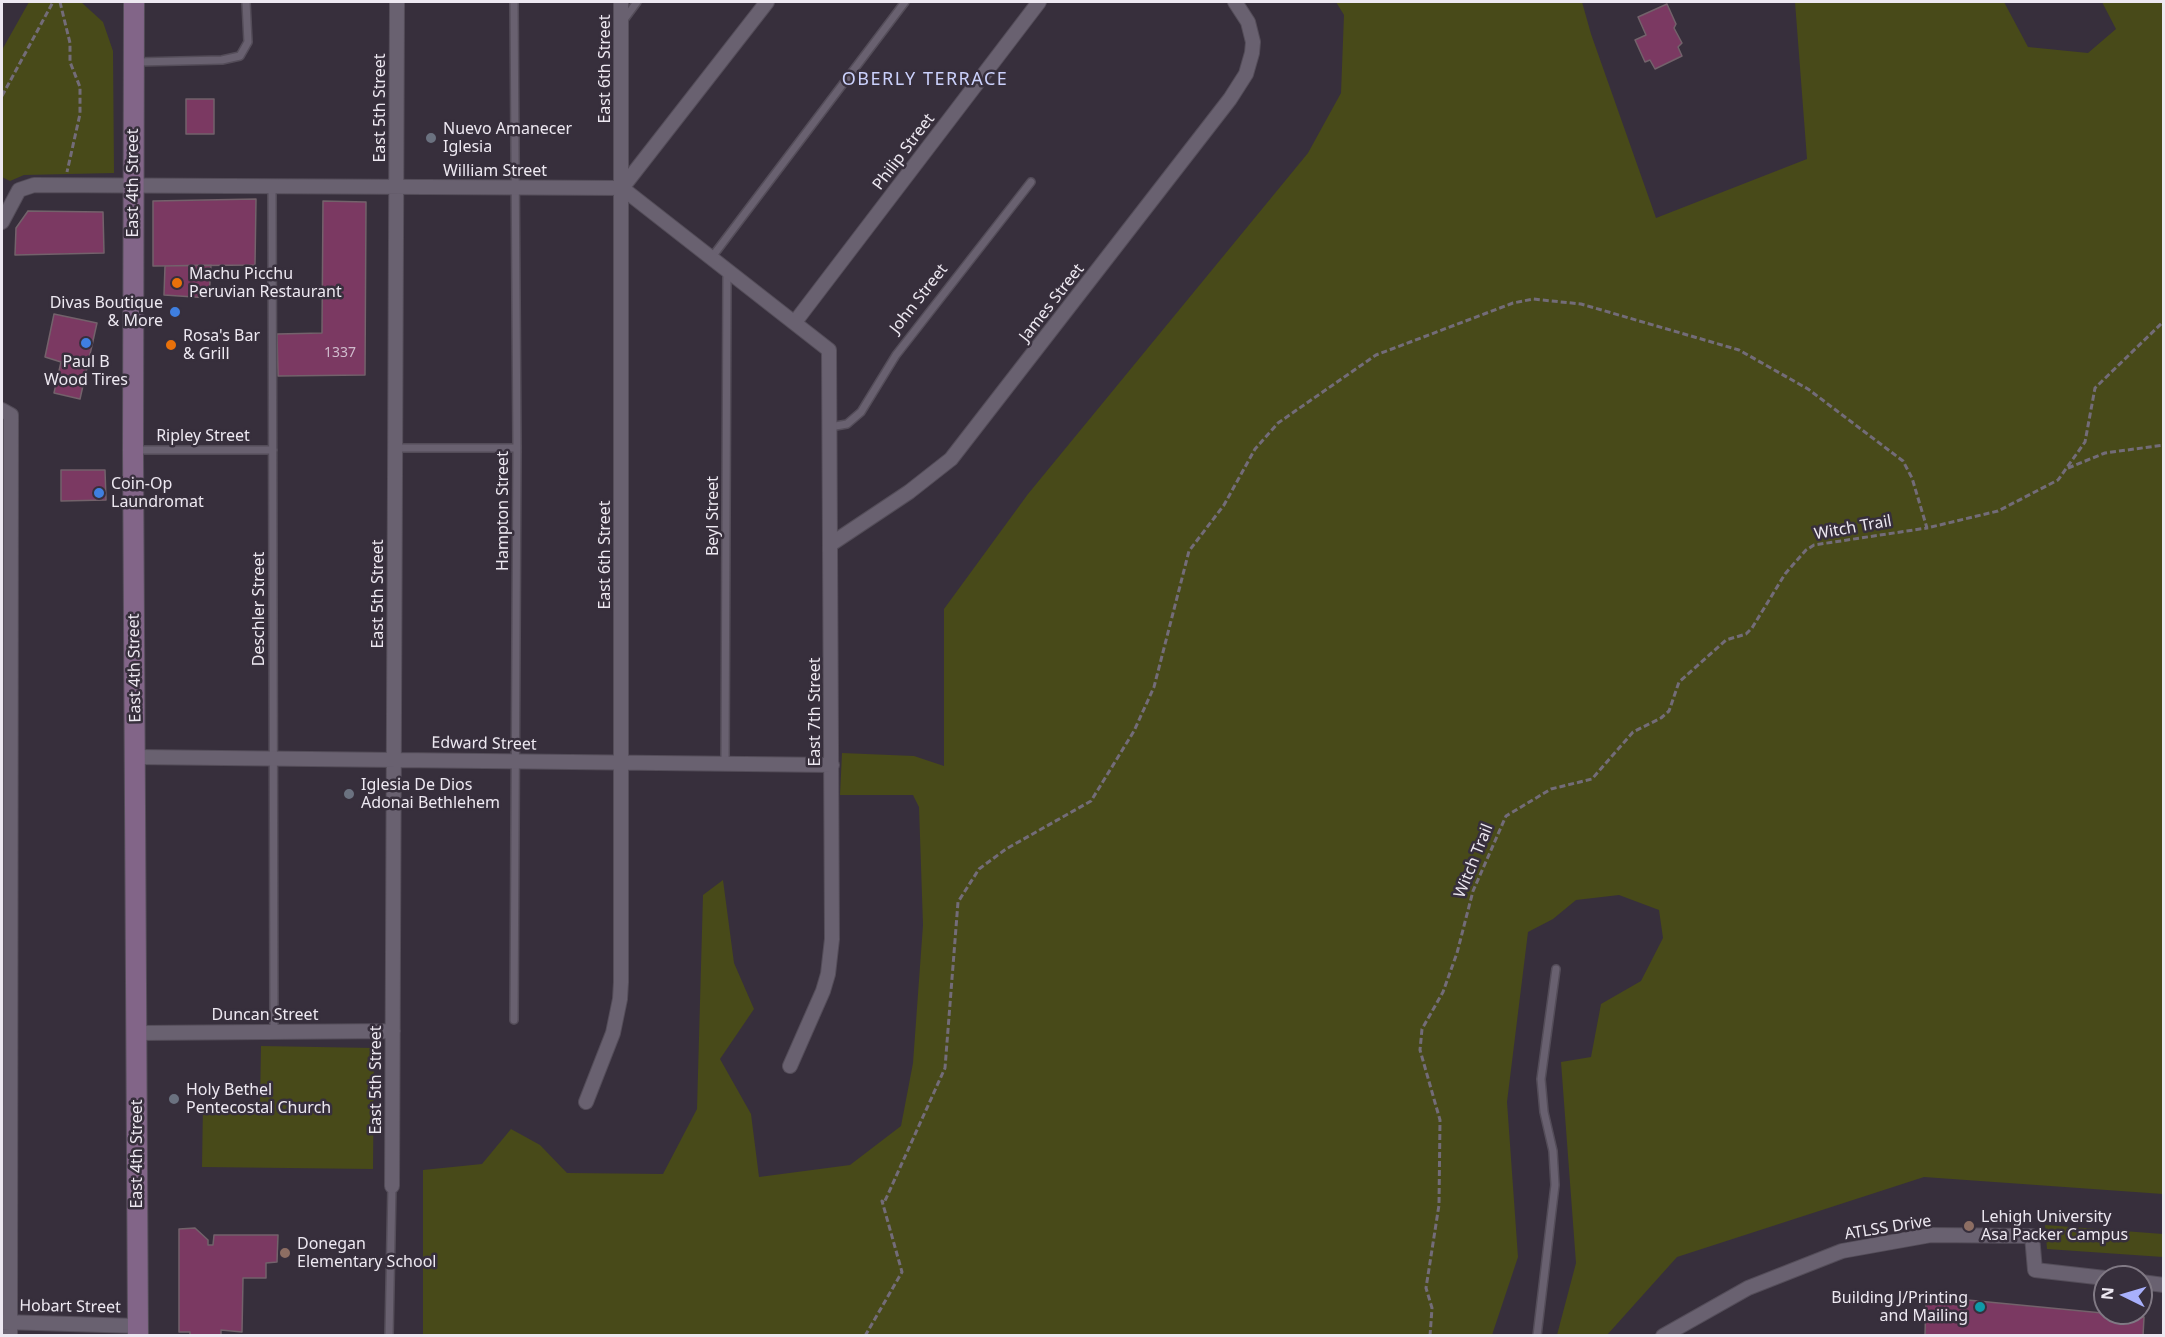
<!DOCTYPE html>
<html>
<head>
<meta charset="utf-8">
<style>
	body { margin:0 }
	#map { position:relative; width:2165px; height:1337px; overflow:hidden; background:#372f3c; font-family:"Noto Sans",sans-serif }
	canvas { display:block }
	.frame { position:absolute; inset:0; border:3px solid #ede8f1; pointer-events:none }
	.north { position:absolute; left:2093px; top:1265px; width:60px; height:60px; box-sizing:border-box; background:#372f3c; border:2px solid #807984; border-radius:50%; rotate:275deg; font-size:16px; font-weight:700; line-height:24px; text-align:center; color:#ede8f1 }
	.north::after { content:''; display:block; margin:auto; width:21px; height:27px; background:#a8b0fc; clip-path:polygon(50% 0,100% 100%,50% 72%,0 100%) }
</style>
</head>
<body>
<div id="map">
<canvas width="2165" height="1337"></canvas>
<div class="frame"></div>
<div class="north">N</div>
</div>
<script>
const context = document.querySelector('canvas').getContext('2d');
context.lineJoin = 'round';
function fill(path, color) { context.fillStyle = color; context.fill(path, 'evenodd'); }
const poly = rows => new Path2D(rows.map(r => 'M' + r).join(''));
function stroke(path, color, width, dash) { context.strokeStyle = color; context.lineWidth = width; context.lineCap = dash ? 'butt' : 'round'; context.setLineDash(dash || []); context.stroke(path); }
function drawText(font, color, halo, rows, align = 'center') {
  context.font = font + ' "Noto Sans",sans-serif'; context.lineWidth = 5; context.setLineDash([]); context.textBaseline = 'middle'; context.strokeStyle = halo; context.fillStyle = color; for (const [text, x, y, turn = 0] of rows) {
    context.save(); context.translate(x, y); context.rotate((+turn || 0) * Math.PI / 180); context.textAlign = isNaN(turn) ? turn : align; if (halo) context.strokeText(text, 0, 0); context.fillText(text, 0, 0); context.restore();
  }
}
fill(poly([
	[29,2,81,2,103,22,113,51,114,173,24,175,10,181,2,177,2,50],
	[1336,2,1582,2,1591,34,1656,218,1807,159,1795,2,2004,2,2028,47,2088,53,2116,29,2102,2,2163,2,2163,1194,1924,1177,1677,1257,1607,1335,1557,1335,1576,1263,1561,1062,1591,1057,1601,1004,1641,981,1663,938,1659,910,1619,895,1576,900,1553,919,1528,932,1507,1102,1518,1257,1492,1335,423,1335,423,1170,482,1164,511,1129,540,1145,567,1173,663,1174,697,1109,703,895,723,880,734,963,754,1009,720,1059,751,1114,759,1177,850,1165,901,1126,913,1063,923,925,919,807,913,795,840,795,842,753,914,756,944,766,944,609,1028,494,1308,153,1341,93,1344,15],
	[261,1046,374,1048,373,1169,202,1167,203,1104,260,1105],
	[2045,1225,2163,1234,2163,1257,2047,1249]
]), '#484a19');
const building = poly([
	[1667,4,1676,24,1674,28,1682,43,1678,47,1682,56,1655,69,1650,60,1645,62,1635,40,1646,35,1638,17,1667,4],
	[186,99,214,99,214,134,186,134,186,99],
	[256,199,255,265,153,266,153,201,256,199],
	[323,201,366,202,365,375,278,376,277,334,322,333,323,201],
	[28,211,103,212,104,253,15,255,16,228,28,211],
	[211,265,209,298,164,295,165,266,211,265],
	[54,314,97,323,80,399,54,393,61,362,45,357,54,314],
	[61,470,105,470,106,500,61,501,61,470],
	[195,1228,208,1240,208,1245,213,1245,214,1235,278,1235,277,1262,266,1263,266,1278,243,1278,242,1332,221,1330,221,1336,190,1336,190,1332,179,1332,179,1229,195,1228],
	[1926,1296,2144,1317,2143,1336,1925,1336,1926,1296]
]);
fill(building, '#7b3962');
stroke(building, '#73626b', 1.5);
const service = poly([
	[514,2,517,448,514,1020],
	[623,21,637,2],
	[137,62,222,60,240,56,248,42,246,2],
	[272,186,274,1031],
	[712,257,905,2],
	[830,427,847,424,861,412,896,355,1031,182],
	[396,448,517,448],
	[135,450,273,450],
	[725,764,727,271],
	[389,1336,392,1186],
	[1537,1336,1555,1185,1553,1151,1544,1112,1541,1079,1556,969]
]);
const minor = poly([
	[622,188,829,350,832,939,828,974,823,991,790,1066],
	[622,188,767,2],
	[2,222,19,190,34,185,622,188],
	[795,322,1039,2],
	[2,410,11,415,10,1336],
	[831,544,909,492,951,459,1230,99,1246,74,1252,53,1253,42,1248,22,1235,2],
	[136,757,832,765],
	[137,1033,393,1031],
	[586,1102,613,1033,620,999,621,982,621,2],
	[392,1186,397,2],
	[2141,1282,2164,1285],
	[2,1322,138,1326],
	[1663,1336,1748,1288,1842,1251,1931,1235,2032,1236,2035,1270,2105,1278]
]);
const secondary = poly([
	[134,2,133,450,138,1336]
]);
stroke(service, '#544d59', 10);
stroke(minor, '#544d59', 16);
stroke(secondary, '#544d59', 22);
stroke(poly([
	[60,2,70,43,70,62,80,87,80,114,67,172],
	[2,96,53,2],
	[2068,468,2105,453,2164,445],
	[865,1336,902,1272,882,1201,884,1203,945,1068,958,902,979,869,1006,849,1091,801,1134,731,1154,687,1189,551,1224,505,1255,449,1278,423,1376,355,1513,303,1533,299,1581,304,1739,350,1808,389,1903,461,1912,478,1927,528,1998,511,2058,480,2085,442,2095,388,2164,321],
	[1430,1336,1432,1308,1426,1288,1439,1205,1440,1120,1420,1050,1422,1029,1443,992,1457,953,1473,891,1506,816,1551,789,1592,779,1633,732,1661,718,1669,711,1679,682,1726,640,1746,634,1752,628,1785,574,1806,550,1814,545,1927,528]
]), '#736c78', 3, [6, 3]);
stroke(service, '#696170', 7);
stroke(minor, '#696170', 14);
stroke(secondary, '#826588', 20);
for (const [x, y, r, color] of [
	[431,138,6,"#6b7280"],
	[177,283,6,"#e8710a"],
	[175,312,6,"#3f7fe0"],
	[86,343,6,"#3f7fe0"],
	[171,345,6,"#e8710a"],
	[99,493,6,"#3f7fe0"],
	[349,794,6,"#6b7280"],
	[174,1099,6,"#6b7280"],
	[1969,1226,6,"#8d6e63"],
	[285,1253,6,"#8d6e63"],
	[1980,1307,6,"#0f9aa8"]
]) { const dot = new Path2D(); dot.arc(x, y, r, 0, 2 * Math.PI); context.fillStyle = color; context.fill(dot); stroke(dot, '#372f3c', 2); }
drawText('14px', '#d0bccd', null, [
	["1337",340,353]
]);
drawText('16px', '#ede8f1', '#372f3c', [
	["East 6th Street",605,69,-90],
	["East 5th Street",380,108,-90],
	["Philip Street",904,152,-53],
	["William Street",495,171],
	["East 4th Street",133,183,-90],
	["John Street",919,299,-52],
	["James Street",1052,303,-52],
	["Ripley Street",203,436],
	["Hampton Street",503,511,-90],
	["Beyl Street",713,516,-90],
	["Witch Trail",1853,528,-10],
	["East 6th Street",605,555,-90],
	["East 5th Street",378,594,-90],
	["Deschler Street",259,609,-90],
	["East 4th Street",135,668,-91],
	["East 7th Street",815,712,-90],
	["Edward Street",484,744,1],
	["Witch Trail",1474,861,-68],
	["Duncan Street",265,1015],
	["East 5th Street",376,1080,-90],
	["East 4th Street",137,1154,-90],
	["ATLSS Drive",1888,1228,-9],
	["Hobart Street",70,1307,1]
]);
drawText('16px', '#ede8f1', '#372f3c', [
	["Nuevo Amanecer",443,129],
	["Iglesia",443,147],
	["Machu Picchu",189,274],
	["Peruvian Restaurant",189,292],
	["Divas Boutique",163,303,"right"],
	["& More",163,321,"right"],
	["Rosa's Bar",183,336],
	["& Grill",183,354],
	["Paul B",86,362,"center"],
	["Wood Tires",86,380,"center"],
	["Coin-Op",111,484],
	["Laundromat",111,502],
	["Iglesia De Dios",361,785],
	["Adonai Bethlehem",361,803],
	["Holy Bethel",186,1090],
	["Pentecostal Church",186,1108],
	["Lehigh University",1981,1217],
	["Asa Packer Campus",1981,1235],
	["Donegan",297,1244],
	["Elementary School",297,1262],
	["Building J/Printing",1968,1298,"right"],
	["and Mailing",1968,1316,"right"]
], 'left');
context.letterSpacing = '1.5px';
drawText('18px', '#cbd1fc', '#372f3c', [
	["OBERLY TERRACE",925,80]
]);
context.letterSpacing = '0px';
</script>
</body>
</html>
